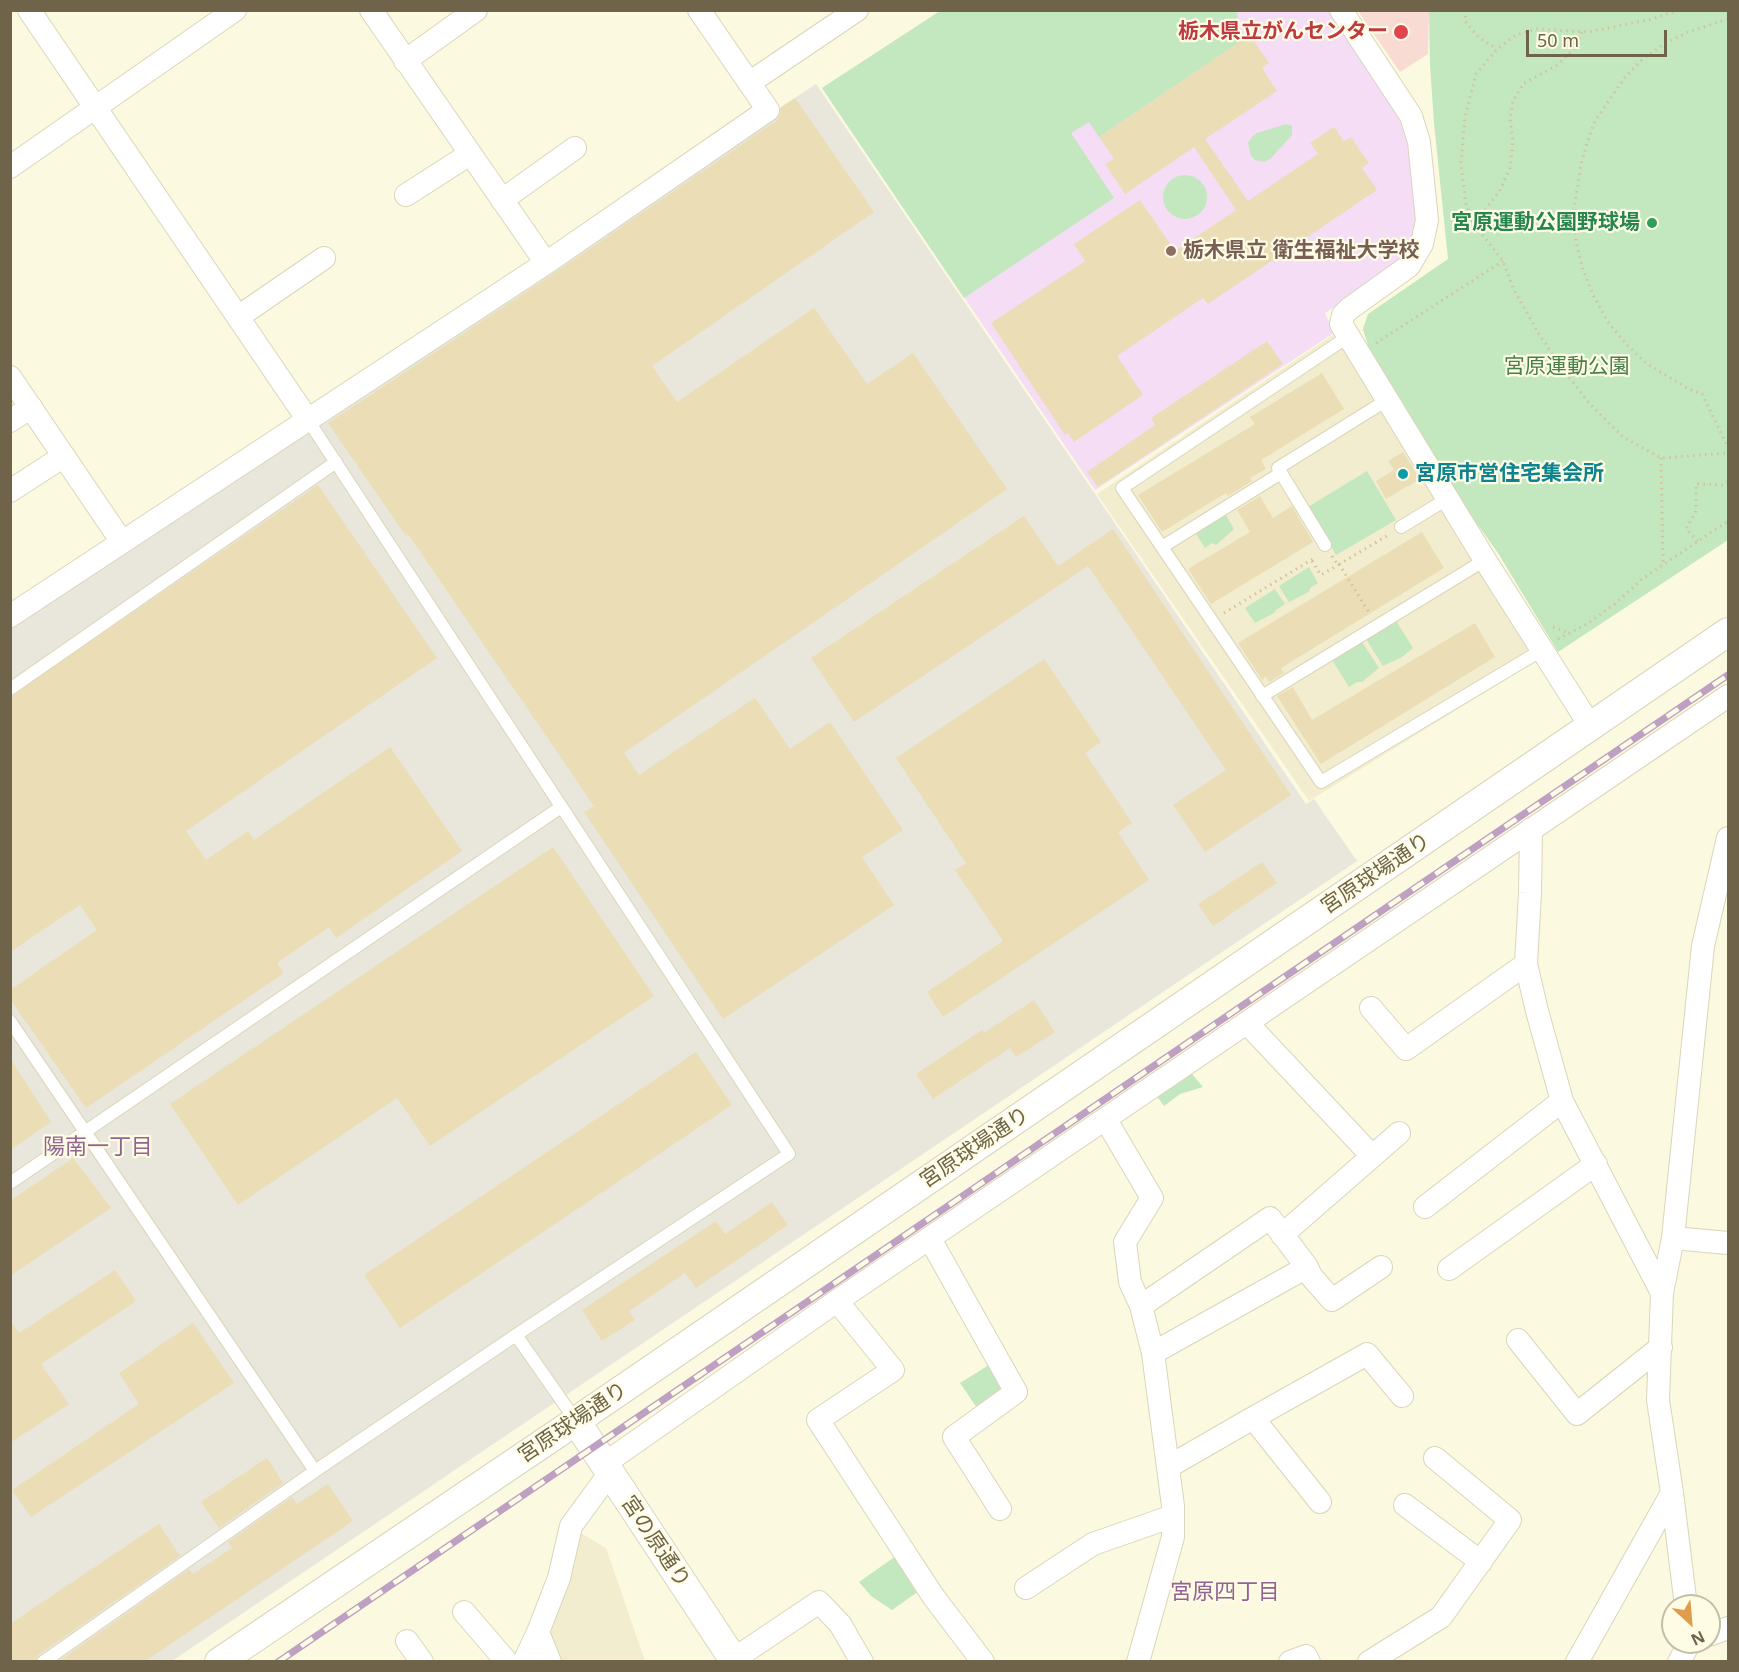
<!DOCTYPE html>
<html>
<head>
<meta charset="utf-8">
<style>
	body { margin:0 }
	#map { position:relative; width:1739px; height:1672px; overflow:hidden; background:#fbf9e0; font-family:"Noto Sans",sans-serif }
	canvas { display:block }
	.frame { position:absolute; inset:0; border:12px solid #6f6349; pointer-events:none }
	.north { position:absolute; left:1661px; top:1594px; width:60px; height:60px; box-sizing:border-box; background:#fefce5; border:2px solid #c5bfa7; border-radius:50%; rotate:154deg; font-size:16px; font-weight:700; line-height:24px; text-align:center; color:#6f6349 }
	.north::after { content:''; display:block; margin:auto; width:21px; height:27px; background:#df9c4a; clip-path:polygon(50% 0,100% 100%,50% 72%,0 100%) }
	.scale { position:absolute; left:1526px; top:30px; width:141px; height:27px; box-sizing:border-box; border:3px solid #6f6349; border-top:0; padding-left:8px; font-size:18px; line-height:21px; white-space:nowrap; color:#6f6349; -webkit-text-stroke:4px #fefce5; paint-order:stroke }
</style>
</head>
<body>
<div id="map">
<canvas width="1739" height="1672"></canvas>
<div class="frame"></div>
<div class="north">N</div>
<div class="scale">50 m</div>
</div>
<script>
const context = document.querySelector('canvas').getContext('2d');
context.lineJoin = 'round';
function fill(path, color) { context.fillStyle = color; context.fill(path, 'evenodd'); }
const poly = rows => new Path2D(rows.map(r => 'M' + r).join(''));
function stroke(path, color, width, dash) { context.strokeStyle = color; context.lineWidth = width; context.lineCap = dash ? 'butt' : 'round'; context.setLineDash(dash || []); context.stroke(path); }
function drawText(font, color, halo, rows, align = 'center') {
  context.font = font + ' "Noto Sans","Noto Sans JP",sans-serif'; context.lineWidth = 4.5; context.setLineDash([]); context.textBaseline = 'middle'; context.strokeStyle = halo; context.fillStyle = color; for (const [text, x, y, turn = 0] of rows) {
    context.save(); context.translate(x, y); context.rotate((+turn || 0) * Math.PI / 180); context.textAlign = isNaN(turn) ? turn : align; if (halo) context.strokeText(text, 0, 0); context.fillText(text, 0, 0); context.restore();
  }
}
fill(poly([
	[1333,335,1340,339,1536,661,1309,801,1097,494],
	[576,1530,606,1548,645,1661,530,1662]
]), '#f2edce');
fill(poly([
	[816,84,1306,804,1314,799,1357,861,172,1661,11,1662,11,619]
]), '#e9e6db');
fill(poly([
	[940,11,1329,11,1402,119,1409,140,1416,226,1415,236,1396,267,1325,313,1334,333,1095,490,822,88]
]), '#f5ddf6');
fill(poly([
	[1358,11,1429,11,1428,54,1400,72]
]), '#f8dbd3');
fill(poly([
	[940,11,1236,11,1238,16,1234,24,1243,40,1099,137,1089,122,1071,133,1114,198,964,298,822,88],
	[1429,11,1728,11,1728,540,1558,652,1498,553,1449,485,1369,349,1363,329,1368,314,1448,259,1434,123,1430,65],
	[1286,124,1292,126,1292,135,1271,158,1265,162,1255,160,1251,156,1248,143,1252,137,1257,133],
	'1163 197a22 22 0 1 1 44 0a22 22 0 1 1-44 0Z',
	[1367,471,1396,520,1336,555,1308,507],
	[1226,515,1234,529,1216,545,1212,543,1205,548,1196,534],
	[1309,567,1318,583,1310,588,1309,592,1289,602,1279,586],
	[1275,589,1285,604,1276,610,1274,613,1255,623,1245,608],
	[1396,621,1413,648,1402,657,1383,666,1366,639],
	[1362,642,1379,668,1362,682,1357,682,1349,687,1332,660],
	[1187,1068,1203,1087,1180,1094,1164,1106,1153,1091],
	[989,1365,1004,1389,977,1408,960,1383],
	[896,1556,919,1591,892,1610,871,1596,859,1582]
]), '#c3e7bf');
fill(poly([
	[1250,35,1269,63,1262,68,1277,91,1205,139,1248,201,1318,154,1310,143,1334,127,1344,141,1351,137,1369,163,1362,168,1377,190,1208,304,1203,298,1117,356,1143,395,1074,442,1068,433,1065,435,991,323,1085,261,1074,244,1140,200,1175,251,1236,210,1194,147,1125,194,1105,164,1114,159,1099,137],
	[795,98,874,212,652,366,677,402,814,308,867,384,913,353,1007,489,624,753,639,775,755,698,790,749,830,722,903,830,862,857,894,905,723,1019,584,812,594,806,408,534,406,536,328,423,553,274,776,121,780,115,781,107],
	[1267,341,1283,364,1098,487,1087,472,1155,425,1151,418],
	[1322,373,1344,409,1261,460,1266,469,1250,478,1252,481,1228,496,1226,493,1162,532,1138,495,1255,424,1250,417],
	[1403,452,1420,479,1386,499,1376,481,1394,470,1388,461],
	[318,485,437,658,186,831,206,860,248,831,254,840,390,747,462,851,336,938,329,927,277,963,284,973,86,1108,10,999,10,990,97,930,80,905,10,952,10,697],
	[1260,496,1273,518,1292,506,1313,542,1211,604,1188,569,1250,532,1237,510],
	[1024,516,1058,566,1113,529,1291,795,1205,852,1173,805,1226,770,1088,566,854,722,811,658],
	[1422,532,1444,568,1281,668,1284,673,1269,682,1266,677,1262,680,1238,643],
	[1475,623,1495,657,1321,764,1277,696,1293,687,1312,720],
	[1044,659,1101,742,1085,753,1132,823,1118,832,1149,880,943,1017,927,992,1003,941,955,870,966,863,896,758],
	[553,847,654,996,430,1146,397,1098,238,1205,170,1104],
	[1262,862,1277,883,1213,926,1198,904],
	[1034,1000,1055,1032,1016,1057,1010,1048,933,1099,916,1074,982,1030,984,1033],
	[696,1052,732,1105,400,1328,364,1275],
	[10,1058,51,1122,10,1150],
	[73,1158,111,1208,10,1276,10,1201],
	[772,1202,788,1225,696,1288,685,1273,629,1311,635,1320,602,1341,582,1310,716,1221,725,1234],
	[115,1270,136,1301,41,1364,69,1404,10,1443,10,1320,19,1333],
	[193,1323,234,1383,31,1517,12,1490,139,1404,119,1373],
	[267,1458,283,1483,219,1528,201,1502],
	[328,1484,353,1521,144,1662,58,1662,189,1569,193,1574,232,1548,228,1542,292,1497,297,1504],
	[159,1524,180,1556,38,1655,35,1662,10,1662,10,1624]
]), '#ebdeb7');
const service = poly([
	[1349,336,1122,488,1321,782,1542,650],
	[1401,527,1447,499],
	[1325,545,1278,468,1387,400],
	[1162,547,1281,473],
	[10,689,336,462],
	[1262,696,1485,560],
	[10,1021,315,1471],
	[10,1183,561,807],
	[516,1335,576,1421],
	[43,1662,315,1471,516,1335,789,1154,308,420]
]);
const minor = poly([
	[29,10,308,420],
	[371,10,546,263],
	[1341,10,1411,116,1419,142,1427,220,1422,244,1409,266,1349,309,1343,315,1341,324,1485,560,1591,727],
	[405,61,476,10],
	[749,83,857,10],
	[10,167,235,10],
	[406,195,470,154],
	[502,200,575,148],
	[238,317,324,258],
	[10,377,122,542],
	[10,421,31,407],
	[10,491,64,456],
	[10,616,546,263,768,110,699,10],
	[1531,829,1530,893,1526,964,1537,1011,1562,1101,1662,1293],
	[1371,1008,1406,1049,1526,964],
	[1247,1023,1372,1156],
	[1106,1120,1152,1198,1125,1242,1130,1282,1141,1306,1153,1353,1173,1506,1173,1537,1138,1662],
	[1425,1207,1562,1101],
	[1282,1235,1399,1133],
	[1673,1238,1728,1243],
	[930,1239,1016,1392,954,1437,1000,1509],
	[1449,1269,1596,1164],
	[837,1301,893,1370,818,1420,933,1596,983,1662],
	[1141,1306,1270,1218,1307,1267],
	[1518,1340,1577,1414,1661,1347],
	[1153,1353,1307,1267,1311,1276,1332,1300,1381,1267],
	[1253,1418,1367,1354,1402,1396],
	[604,1464,837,1301,1728,696],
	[1168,1467,1253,1418,1320,1502],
	[1405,1505,1481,1562],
	[1026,1588,1093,1544,1173,1516],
	[1686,1606,1672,1493,1658,1400,1662,1293,1673,1238,1703,946,1728,838],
	[464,1612,507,1662],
	[538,1632,550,1662],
	[1709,1635,1728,1628],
	[407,1641,422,1662],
	[734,1659,819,1602,840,1624,862,1662],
	[524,1662,538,1632,559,1578,571,1526,609,1474],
	[1290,1662,1306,1656,1309,1662],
	[1369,1662,1441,1617,1510,1520,1435,1458],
	[1577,1662,1672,1493],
	[1679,1662,1690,1642]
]);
const tertiary = poly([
	[576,1421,735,1662],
	[219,1662,576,1421,1728,632]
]);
stroke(service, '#dbd5ba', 14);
stroke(minor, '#dbd5ba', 24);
stroke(tertiary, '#dbd5ba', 30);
stroke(poly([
	[1466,10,1465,21,1478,37,1497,49],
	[1679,10,1652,19,1588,32,1536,29,1516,35,1497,49,1476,74,1465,117,1461,165,1466,204,1474,224,1503,261,1514,290,1539,334,1563,370,1590,404,1623,437,1661,458,1728,453],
	[1728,19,1688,32,1666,43,1644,58,1625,77,1595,121,1587,143,1581,165,1574,209,1575,237,1582,267,1593,295,1608,322,1626,344,1646,363,1687,388,1702,394,1728,447],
	[1474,224,1499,192,1510,168,1513,142,1510,118,1513,101,1524,83,1556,66,1576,47,1582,32],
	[1376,343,1503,261],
	[1661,458,1663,564],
	[1698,541,1686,529,1696,511,1696,484,1724,485,1728,482],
	[1332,556,1338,565,1390,534],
	[1312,561,1321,575,1338,565],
	[1339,564,1370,614],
	[1224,613,1316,557],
	[1553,627,1569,633],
	[1558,639,1587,624,1615,604,1642,579,1728,521]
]), '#d2c39d', 3, [1.5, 4.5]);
stroke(service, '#fff', 12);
stroke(minor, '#fff', 22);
stroke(tertiary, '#fff', 28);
const rail = poly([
	[278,1662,1728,675]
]);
stroke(rail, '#bda0c2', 7);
stroke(rail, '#fefce5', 4.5, [14]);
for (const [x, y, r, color] of [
	[1401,32,8,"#e0444e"],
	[1652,223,6,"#2e9e5b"],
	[1171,251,6,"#8d6e63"],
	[1403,474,6,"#0f9aa8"]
]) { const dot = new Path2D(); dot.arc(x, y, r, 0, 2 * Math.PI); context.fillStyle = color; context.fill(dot); stroke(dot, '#fefce5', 2); }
drawText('bold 21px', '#be3a42', '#fefce5', [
	["栃木県立がんセンター",1388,32]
], 'right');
drawText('bold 21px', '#27864d', '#fefce5', [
	["宮原運動公園野球場",1640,223]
], 'right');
drawText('bold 21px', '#785e54', '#fefce5', [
	["栃木県立 衛生福祉大学校",1183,251]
], 'left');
drawText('21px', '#478049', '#fefce5', [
	["宮原運動公園",1567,367]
]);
drawText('bold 21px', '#0d838f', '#fefce5', [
	["宮原市営住宅集会所",1415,474]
], 'left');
drawText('21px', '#6f6349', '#fefce5', [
	["宮原球場通り",1376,874,-34],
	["宮原球場通り",975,1148,-34],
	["宮原球場通り",573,1423,-34],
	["宮の原通り",655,1542,56]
]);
drawText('22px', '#926493', '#fefce5', [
	["陽南一丁目",98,1148],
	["宮原四丁目",1225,1593]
]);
</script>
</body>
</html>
